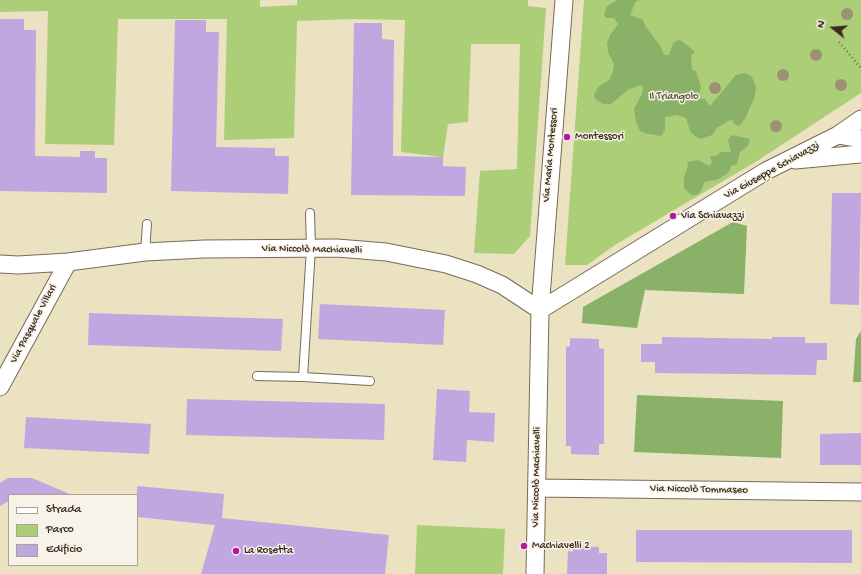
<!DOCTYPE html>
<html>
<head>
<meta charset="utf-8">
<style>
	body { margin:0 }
	#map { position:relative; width:861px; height:574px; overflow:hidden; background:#ebe2c1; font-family:"Gochi Hand",sans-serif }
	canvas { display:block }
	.legend { position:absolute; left:8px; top:494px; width:130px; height:72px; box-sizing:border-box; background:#f7f3e8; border:1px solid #aca397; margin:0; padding:5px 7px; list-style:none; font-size:12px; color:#3b2a1e }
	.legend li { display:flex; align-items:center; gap:8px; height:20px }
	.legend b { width:20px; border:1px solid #aca397 }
	.north { position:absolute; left:813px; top:8px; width:40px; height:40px; -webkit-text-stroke:3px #f7f3e8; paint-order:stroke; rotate:287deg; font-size:11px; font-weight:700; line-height:16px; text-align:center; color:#3b2a1e }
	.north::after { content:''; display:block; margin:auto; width:14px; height:18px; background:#3b2a1e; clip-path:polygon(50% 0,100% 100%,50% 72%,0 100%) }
</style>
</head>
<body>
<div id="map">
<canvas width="861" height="574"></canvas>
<ul class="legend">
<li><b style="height:5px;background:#fff"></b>Strada</li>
<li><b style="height:11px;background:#acce77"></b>Parco</li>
<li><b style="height:11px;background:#c0a7df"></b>Edificio</li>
</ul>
<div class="north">N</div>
</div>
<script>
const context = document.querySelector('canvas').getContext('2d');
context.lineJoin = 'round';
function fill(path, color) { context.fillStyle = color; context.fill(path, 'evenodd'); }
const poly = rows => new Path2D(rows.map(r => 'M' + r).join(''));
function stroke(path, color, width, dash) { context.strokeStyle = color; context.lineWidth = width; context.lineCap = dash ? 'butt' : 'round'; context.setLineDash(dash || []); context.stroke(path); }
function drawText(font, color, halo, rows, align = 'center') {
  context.font = font + ' "Gochi Hand",sans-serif'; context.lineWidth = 3; context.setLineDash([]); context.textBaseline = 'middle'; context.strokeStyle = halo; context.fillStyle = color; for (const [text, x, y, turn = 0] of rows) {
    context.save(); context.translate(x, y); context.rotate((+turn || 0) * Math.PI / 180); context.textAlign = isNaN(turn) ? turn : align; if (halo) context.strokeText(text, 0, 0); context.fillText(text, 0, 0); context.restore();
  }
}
fill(poly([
	[0,0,260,0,260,7,297,5,297,0,528,0,528,6,546,8,530,236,514,254,474,253,480,171,517,169,520,44,471,44,468,122,448,124,443,157,401,152,405,20,353,19,297,21,294,138,224,140,227,19,118,19,114,145,45,144,48,11,0,12],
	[584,0,861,0,861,93,757,161,615,245,587,265,565,265],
	[417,525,505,529,503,574,415,574]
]), '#acce77');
fill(poly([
	[618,0,641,0,636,1,630,15,643,20,646,27,661,47,664,55,669,55,673,43,678,40,682,41,695,52,691,55,692,70,696,71,701,87,699,95,697,98,705,99,710,106,736,75,745,73,752,77,756,87,755,96,745,119,739,126,734,124,732,120,728,121,717,128,712,135,701,139,696,137,690,131,686,118,677,115,665,117,665,130,661,136,644,133,640,131,636,122,634,109,642,94,643,89,642,85,629,89,611,104,603,104,595,99,594,95,598,87,609,80,613,72,614,64,608,52,607,43,610,35,618,24,614,18,606,18,604,14,607,6],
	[732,135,750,139,748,146,740,152,737,164,731,166,729,172,719,179,704,182,702,190,696,195,691,195,684,188,684,177,688,166,687,162,698,160,709,166,712,162,710,156,716,156,721,152,731,152,728,140],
	[733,222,747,226,744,294,645,290,637,328,582,323,583,307],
	[861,331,861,382,853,382,856,339],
	[637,395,783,401,781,458,634,452]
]), '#89b168');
fill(poly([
	[0,19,24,19,24,30,36,30,35,156,80,157,80,151,95,151,95,158,107,158,107,193,0,191],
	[175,20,206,20,206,32,219,32,216,147,275,148,275,156,289,156,288,194,171,191],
	[354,23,382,23,382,39,394,40,393,156,443,157,443,166,466,167,465,196,351,195],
	[832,193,861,193,859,305,830,304],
	[320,304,445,310,443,345,318,339],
	[89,313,283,319,281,351,88,345],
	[662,337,772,339,772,337,805,337,805,343,827,343,827,360,817,360,816,375,655,373,655,362,641,362,641,344,662,344],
	[570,338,599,339,599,348,604,349,604,444,599,444,599,455,571,454,571,446,566,446,566,347,570,346],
	[437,389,470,391,469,412,495,413,494,442,467,440,466,462,433,460],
	[187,399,385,404,384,440,186,435],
	[26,417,151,424,149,454,24,448],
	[861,433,861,465,820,465,820,434],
	[8,478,32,478,72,495,9,495,9,501,0,506,0,483],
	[137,486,224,494,222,518,389,535,385,574,201,574,215,525,137,517],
	[636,530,852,530,852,563,636,562],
	[573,546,599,547,599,553,607,553,607,574,567,574,568,551,573,552]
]), '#c0a7df');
const service = poly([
	[145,252,147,224],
	[257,376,303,377,311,248,310,213],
	[303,377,370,381]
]);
const minor = poly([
	[838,135,861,139],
	[795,160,861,154],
	[0,264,18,265,68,262,145,252,204,249,337,248,386,252,446,264,477,274,502,285,540,310],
	[540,310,766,171,838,135,861,119],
	[0,387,68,262],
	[537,488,861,492],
	[535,574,540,310,564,0]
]);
stroke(service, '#796a57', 10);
stroke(minor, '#796a57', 19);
stroke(poly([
	[839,42,861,68]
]), '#796a57', 2.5, [1, 3]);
stroke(service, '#fff', 8);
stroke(minor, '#fff', 17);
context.fillStyle = '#9a9373';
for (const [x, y] of [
	[847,14],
	[816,55],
	[783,75],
	[841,85],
	[715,88],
	[776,126]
]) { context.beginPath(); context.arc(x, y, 6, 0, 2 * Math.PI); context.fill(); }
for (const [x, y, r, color] of [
	[567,137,4,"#b5179e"],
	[673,216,4,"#b5179e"],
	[524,546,4,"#b5179e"],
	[236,551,4,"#b5179e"]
]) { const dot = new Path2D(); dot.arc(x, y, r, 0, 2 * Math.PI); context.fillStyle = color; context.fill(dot); stroke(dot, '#f7f3e8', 1.5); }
drawText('11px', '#575334', '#f7f3e8', [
	["Il Triangolo",674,97]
]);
drawText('11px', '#3b2a1e', '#f7f3e8', [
	["Montessori",575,137],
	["Via Schiavazzi",681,216],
	["Machiavelli 2",532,546],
	["La Rosetta",244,551]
], 'left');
drawText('11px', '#3b2a1e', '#f7f3e8', [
	["Via Maria Montessori",551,155,-85],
	["Via Giuseppe Schiavazzi",772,171,-29],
	["Via Niccolò Machiavelli",312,250,1],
	["Via Pasquale Villari",34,324,-62],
	["Via Niccolò Machiavelli",537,477,-89],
	["Via Niccolò Tommaseo",699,490,1]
]);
</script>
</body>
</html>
